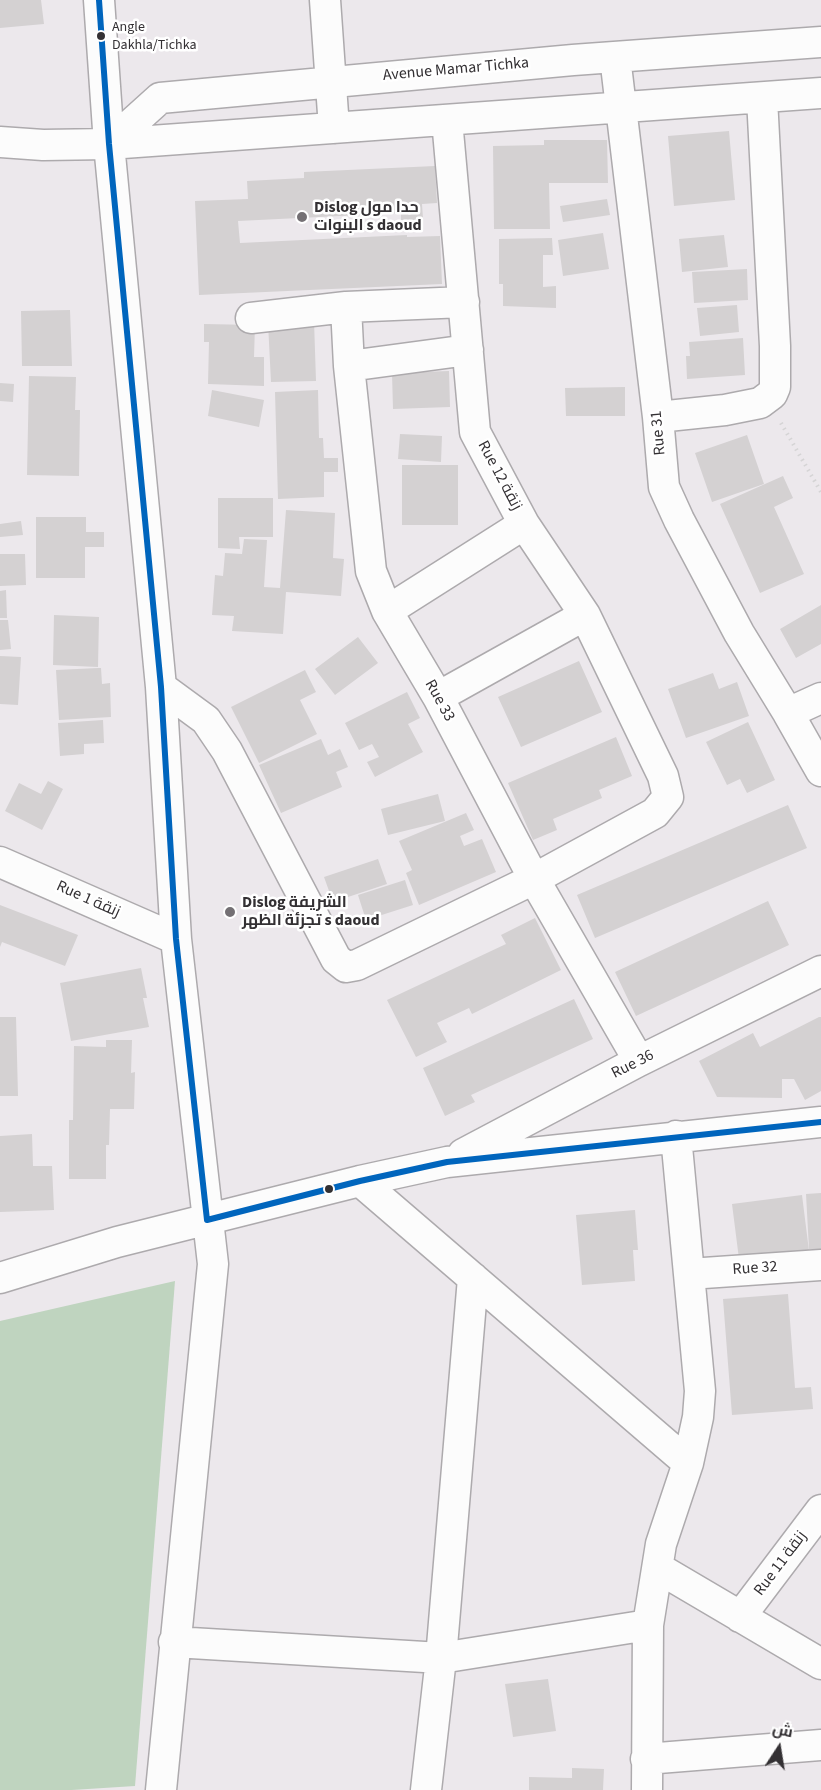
<!DOCTYPE html>
<html>
<head>
<meta charset="utf-8">
<style>
	body { margin:0 }
	#map { position:relative; width:821px; height:1790px; overflow:hidden; background:#ece8ec; font-family:"Source Sans 3",Cairo,sans-serif }
	canvas { display:block }
	.north { position:absolute; left:749px; top:1718px; width:60px; height:60px; -webkit-text-stroke:4px #fff; paint-order:stroke; rotate:12deg; font-size:16px; font-weight:700; line-height:24px; text-align:center; color:#333033 }
	.north::after { content:''; display:block; margin:auto; width:21px; height:27px; background:#333033; clip-path:polygon(50% 0,100% 100%,50% 72%,0 100%) }
</style>
</head>
<body>
<div id="map">
<canvas width="821" height="1790"></canvas>
<div class="north">ش</div>
</div>
<script>
const context = document.querySelector('canvas').getContext('2d');
context.lineJoin = 'round';
function fill(path, color) { context.fillStyle = color; context.fill(path, 'evenodd'); }
const poly = rows => new Path2D(rows.map(r => 'M' + r).join(''));
function stroke(path, color, width, dash) { context.strokeStyle = color; context.lineWidth = width; context.lineCap = dash ? 'butt' : 'round'; context.setLineDash(dash || []); context.stroke(path); }
function drawText(font, color, halo, rows, align = 'center') {
  context.font = font + ' "Source Sans 3",Cairo,sans-serif'; context.lineWidth = 5; context.setLineDash([]); context.textBaseline = 'middle'; context.strokeStyle = halo; context.fillStyle = color; for (const [text, x, y, turn = 0] of rows) {
    context.save(); context.translate(x, y); context.rotate((+turn || 0) * Math.PI / 180); context.textAlign = isNaN(turn) ? turn : align; if (halo) context.strokeText(text, 0, 0); context.fillText(text, 0, 0); context.restore();
  }
}
fill(poly([
	[175,1281,135,1786,72,1790,0,1790,0,1321]
]), '#bfd4bf');
fill(poly([
	[0,0,41,0,44,24,0,28],
	[729,131,735,200,674,206,668,136],
	[544,140,607,140,608,183,549,183,550,229,494,229,493,146,544,145],
	[435,166,437,203,422,204,423,219,401,221,401,213,238,221,240,243,407,235,407,237,440,236,442,284,199,295,195,201,248,199,247,181,304,178,304,172],
	[607,199,610,215,563,222,560,206],
	[603,233,609,269,563,276,558,240],
	[724,235,728,267,682,272,679,239],
	[552,238,553,255,543,255,543,287,556,286,556,308,503,306,503,284,499,284,499,239],
	[747,269,748,300,694,303,692,272],
	[737,305,739,332,700,336,697,308],
	[70,310,72,366,22,366,21,311],
	[314,321,316,381,271,382,268,323],
	[204,324,255,325,254,357,264,357,264,386,208,384,209,342,204,342],
	[743,338,745,375,687,379,686,356,690,356,689,342],
	[449,371,450,407,393,409,392,373],
	[29,376,76,377,75,410,80,410,79,476,27,475],
	[0,383,14,384,13,402,0,401],
	[625,387,625,416,566,416,565,388],
	[212,390,264,400,259,427,208,416],
	[318,390,319,438,323,438,324,458,338,458,338,472,324,472,324,497,278,499,275,392],
	[400,434,442,436,441,462,398,459],
	[747,435,764,484,712,502,695,453],
	[402,465,458,465,458,525,402,525],
	[783,476,793,498,774,507,804,574,760,593,720,504],
	[218,498,273,498,273,537,239,537,240,549,218,548],
	[286,510,335,513,333,558,344,559,341,596,286,592,283,634,232,631,234,616,212,615,215,575,223,576,225,553,242,554,244,539,267,540,264,587,280,588],
	[36,517,86,517,86,532,104,532,104,547,85,547,85,578,36,578],
	[21,521,23,535,0,537,0,524],
	[0,554,25,554,26,585,0,586],
	[6,590,7,618,0,618,0,591],
	[821,605,821,644,796,658,780,629],
	[54,615,99,617,98,667,53,665],
	[0,620,8,620,11,649,0,650],
	[358,637,378,663,335,695,315,669],
	[0,656,21,657,18,705,0,704],
	[579,661,602,712,521,747,498,697],
	[98,668,101,668,102,684,110,683,111,717,59,720,56,670],
	[305,670,316,692,300,700,317,734,259,763,231,707],
	[713,673,719,689,737,682,749,716,686,738,668,689],
	[407,692,420,718,408,724,423,752,375,777,367,762,379,757,372,744,359,750,345,723],
	[103,720,104,743,84,744,84,754,60,756,58,723],
	[748,722,775,780,747,793,740,779,727,785,706,742],
	[616,737,632,776,599,790,602,798,553,819,557,830,533,840,508,783],
	[321,739,328,755,340,749,348,767,336,772,342,787,281,813,259,765],
	[48,781,63,789,42,830,5,811,19,783,41,794],
	[438,794,445,821,388,835,381,809],
	[788,805,807,848,595,938,577,895],
	[466,813,474,830,460,836,464,846,482,839,496,872,419,905,406,873,412,870,399,841],
	[378,859,387,884,333,902,324,877],
	[405,880,413,905,366,920,358,895],
	[768,901,789,945,636,1016,615,972],
	[0,905,78,935,65,966,2,942,0,947],
	[535,918,561,970,472,1014,469,1008,437,1023,447,1042,416,1057,387,1000,506,944,501,935],
	[141,968,147,998,143,998,149,1027,71,1041,60,983],
	[574,999,593,1039,471,1095,475,1102,445,1116,423,1068],
	[0,1017,16,1017,18,1096,0,1096],
	[819,1017,821,1017,821,1091,805,1100,794,1079,782,1079,782,1098,717,1097,699,1061,753,1033,760,1047],
	[106,1040,132,1040,131,1073,135,1072,134,1109,110,1109,109,1145,106,1145,106,1179,69,1179,69,1120,73,1120,74,1046,106,1047],
	[32,1134,33,1166,52,1166,54,1210,0,1212,0,1136],
	[821,1193,821,1249,809,1249,806,1194],
	[802,1195,809,1251,739,1259,732,1204],
	[635,1210,638,1250,633,1250,635,1281,582,1285,576,1215],
	[788,1294,795,1388,811,1387,813,1409,732,1415,723,1299],
	[548,1679,556,1731,513,1737,505,1684],
	[572,1768,604,1769,603,1790,529,1790,529,1777,572,1778]
]), '#d4d1d2');
const street = poly([
	[99,0,109,144,161,687,176,939,213,1264,161,1790],
	[325,0,334,128],
	[615,57,658,417,664,487,679,520,739,633,788,713,821,771],
	[0,142,43,145,109,144,821,93],
	[109,144,160,98,573,60,821,42],
	[346,307,349,366,371,571,387,611,438,697,534,879,639,1061],
	[251,318,346,307,464,302],
	[349,366,468,350],
	[658,417,725,410,760,403,772,394,775,387,775,346,762,98],
	[387,611,524,524],
	[161,687,206,720,227,751,336,959,346,967,357,965,534,879,655,813,668,797,663,776,585,615,524,524,475,432,447,120],
	[438,697,585,615],
	[788,713,821,698],
	[0,862,176,939],
	[463,1154,639,1061,821,971],
	[360,1181,688,1463],
	[689,1274,821,1265],
	[0,1278,117,1242,360,1181,447,1162,821,1122],
	[658,1568,821,1664],
	[740,1617,821,1510],
	[174,1642,441,1658,648,1625],
	[646,1759,821,1745],
	[426,1790,441,1658,473,1278],
	[647,1790,648,1625,661,1544,688,1463,698,1417,700,1391,676,1136]
]);
stroke(street, '#adaaad', 33);
stroke(poly([
	[781,423,821,492]
]), '#d5d4d5', 4, [1.5, 4.5]);
stroke(street, '#fcfcfc', 30);
stroke(poly([
	[99,0,109,144,161,687,176,939,207,1220],
	[207,1220,360,1181,447,1162,821,1122]
]), '#0065bd', 6);
for (const [x, y, r, color] of [
	[101,36,5,"#333033"],
	[302,217,6,"#747074"],
	[230,912,6,"#747074"],
	[329,1189,5,"#333033"]
]) { const dot = new Path2D(); dot.arc(x, y, r, 0, 2 * Math.PI); context.fillStyle = color; context.fill(dot); stroke(dot, '#fff', 2); }
drawText('14px', '#333033', '#fff', [
	["Angle",112,28],
	["Dakhla/Tichka",112,46]
], 'left');
drawText('16px', '#333033', '#fff', [
	["Avenue Mamar Tichka",456,70,-5],
	["Rue 31",659,433,-95],
	["Rue 12 زنقة",499,476,62],
	["Rue 33",439,701,61],
	["Rue 1 زنقة",88,900,24],
	["Rue 36",633,1065,-27],
	["Rue 32",755,1269,-4],
	["Rue 11 زنقة",781,1564,-53]
]);
drawText('bold 16px', '#333033', '#fff', [
	["Dislog حدا مول",314,208],
	["البنوات s daoud",314,226],
	["Dislog الشريفة",242,903],
	["تجزئة الظهر s daoud",242,921]
], 'left');
</script>
</body>
</html>
